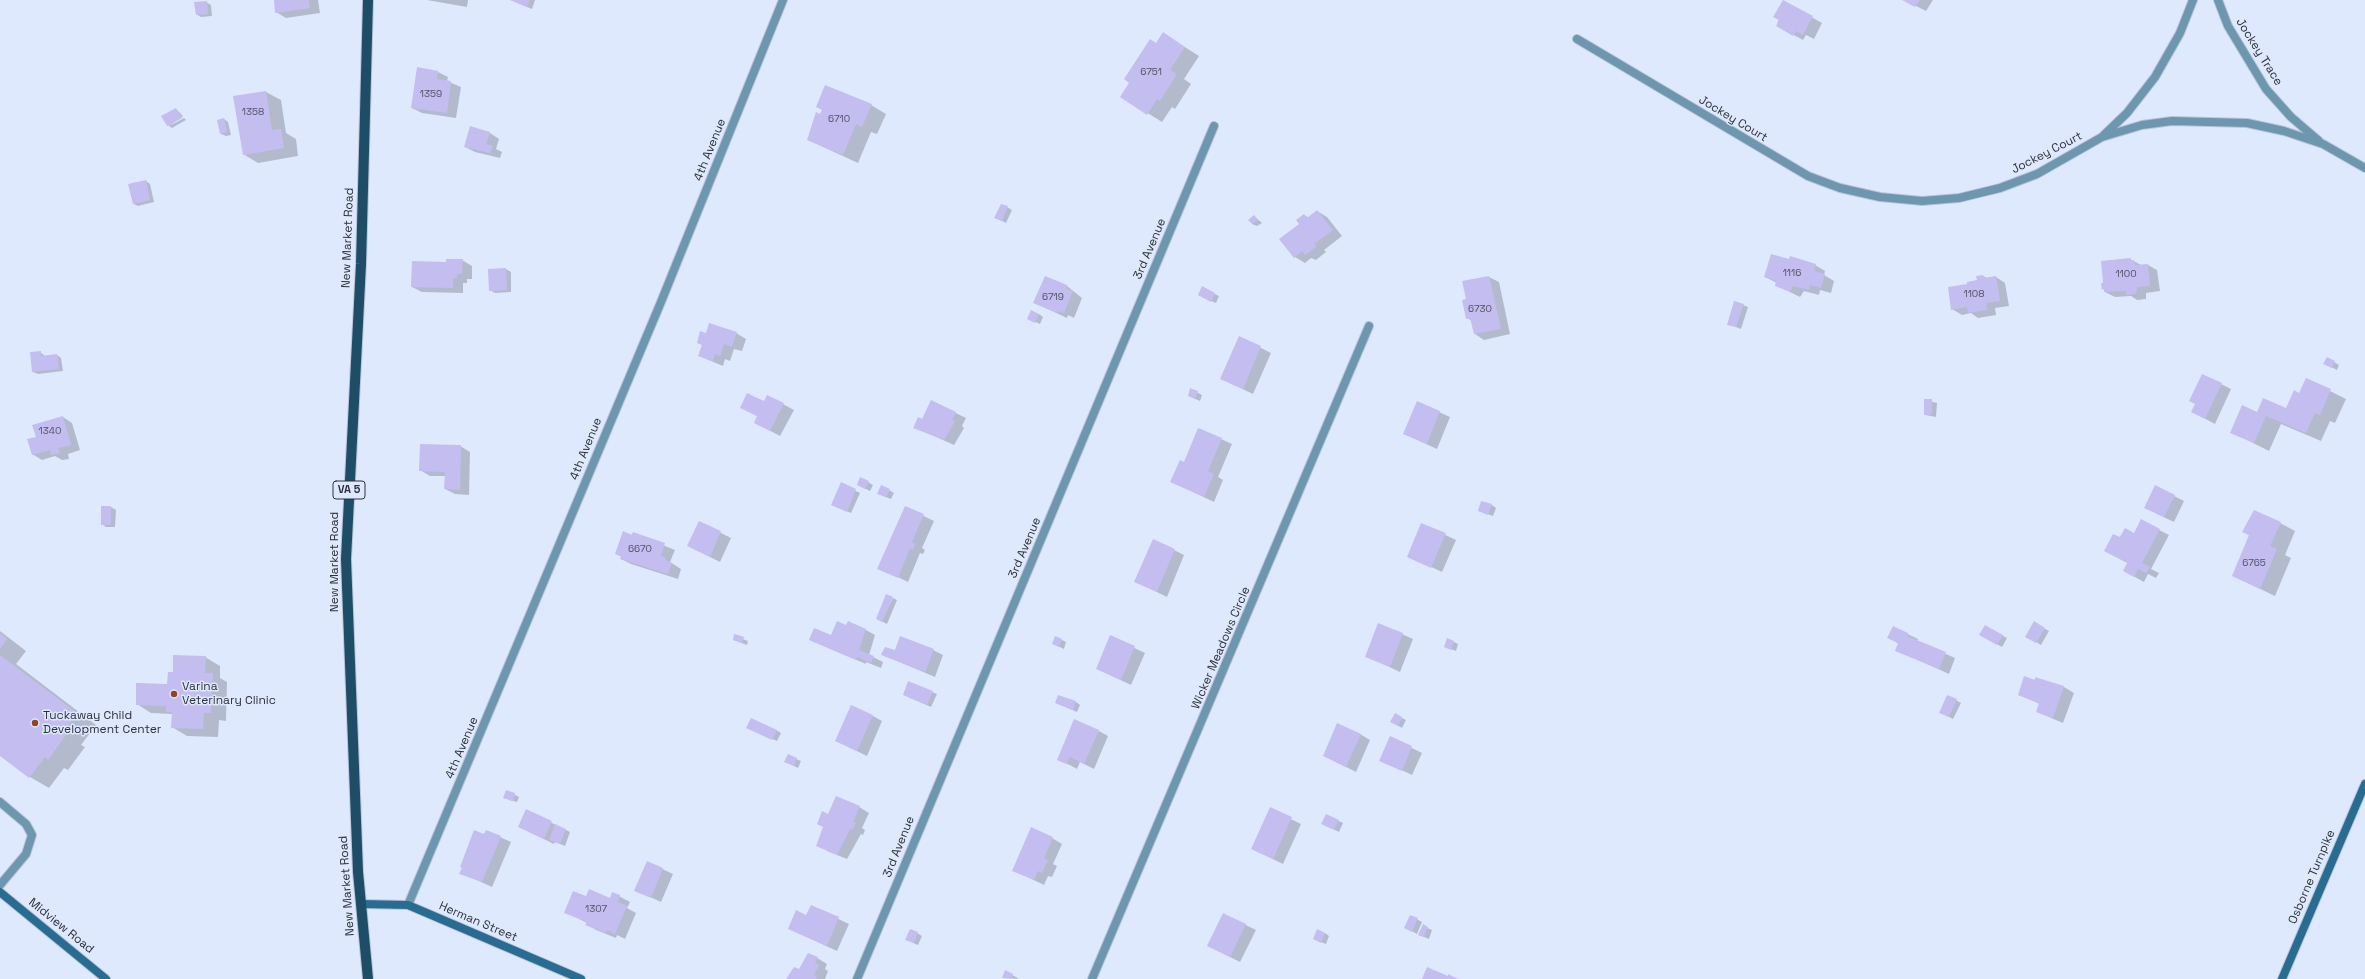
<!DOCTYPE html>
<html>
<head>
<meta charset="utf-8">
<style>
	body { margin:0 }
	canvas { display:block; background:#dfe9fe }
</style>
</head>
<body>
<canvas width="2365" height="979"></canvas>
<script>
const context = document.querySelector('canvas').getContext('2d');
context.lineJoin = 'round';
function fill(path, color) { context.fillStyle = color; context.fill(path, 'evenodd'); }
const poly = rows => new Path2D(rows.map(r => 'M' + r).join(''));
function stroke(path, color, width, dash) { context.strokeStyle = color; context.lineWidth = width; context.lineCap = dash ? 'butt' : 'round'; context.setLineDash(dash || []); context.stroke(path); }
function drawText(font, color, halo, rows, align = 'center') {
  context.font = font + ' "Space Grotesk",sans-serif'; context.lineWidth = 3; context.setLineDash([]); context.textBaseline = 'middle'; context.strokeStyle = halo; context.fillStyle = color; for (const [text, x, y, turn = 0] of rows) {
    context.save(); context.translate(x, y); context.rotate((+turn || 0) * Math.PI / 180); context.textAlign = isNaN(turn) ? turn : align; if (halo) context.strokeText(text, 0, 0); context.fillText(text, 0, 0); context.restore();
  }
}
fill(poly([
	[275,0,318,0,320,13,286,18,276,12],
	[427,0,468,0,467,7],
	[511,0,535,0,532,9],
	[1904,0,1933,0,1926,11],
	[1783,1,1822,23,1814,39,1806,35,1803,40,1777,26],
	[206,2,211,5,212,16,201,17,196,14],
	[1164,34,1199,56,1184,79,1191,84,1175,109,1172,107,1162,122,1122,97],
	[438,72,448,77,447,81,461,87,456,118,422,113,412,108],
	[266,92,281,100,286,133,296,139,298,156,258,163,243,154],
	[871,105,886,114,877,134,871,132,858,163,808,140,821,115],
	[176,109,183,116,169,126,162,117],
	[184,118,186,120,172,128,169,126],
	[224,119,228,122,231,135,226,136,221,134],
	[471,128,490,133,499,139,496,149,502,152,500,158,475,152,465,147],
	[146,181,150,184,154,202,138,206,134,204],
	[1007,207,1012,210,1006,223,1000,220],
	[1317,211,1327,217,1342,236,1324,250,1326,252,1316,260,1311,258,1305,263,1295,257,1300,224,1304,215,1309,218],
	[1254,216,1262,223,1257,226,1252,224],
	[2130,259,2141,265,2148,265,2157,270,2160,291,2146,293,2146,299,2137,300,2131,296,2115,297,2105,292,2102,284],
	[462,260,472,266,472,279,467,279,467,283,463,283,463,293,422,292,412,287,447,263],
	[1815,265,1825,271,1824,275,1834,281,1831,293,1820,290,1819,295,1804,291,1800,297,1776,285,1777,283,1765,277],
	[506,269,511,272,511,292,495,293,490,290,489,270],
	[1983,276,1987,278,1996,277,2005,283,2009,306,1995,308,1996,315,1978,318,1971,313,1962,315,1952,309,1968,285],
	[1046,277,1067,286,1082,298,1074,318,1068,315,1067,318,1035,303],
	[1489,277,1499,282,1510,334,1484,340,1475,334,1472,321,1467,318,1467,300],
	[1202,288,1219,296,1216,303,1204,298],
	[1743,305,1748,307,1741,329,1728,324],
	[1039,314,1043,317,1040,324,1033,321],
	[736,333,746,339,742,351,734,349,730,361,725,359,723,366,699,356,706,334],
	[1239,337,1271,353,1253,394,1221,379],
	[40,352,45,356,57,355,61,358,63,371,38,374,33,372],
	[2327,358,2339,365,2337,370,2329,366],
	[2306,379,2346,399,2335,423,2330,421,2321,441,2281,424,2269,451,2231,432,2258,413,2287,409,2300,394],
	[2221,384,2231,389,2215,424,2202,417],
	[1191,389,1202,395,1200,401,1193,398],
	[768,396,794,410,780,436,755,423,758,416,751,413,765,402],
	[1925,400,1937,403,1936,417,1925,415],
	[931,401,966,418,962,426,964,428,954,445,914,427,923,420],
	[1417,402,1450,417,1437,449,1404,434],
	[63,417,72,423,80,450,68,454,69,459,62,460,55,456,42,460,32,454,37,438],
	[1199,429,1232,444,1218,477,1223,480,1214,502,1172,482,1184,463],
	[460,446,470,452,469,495,455,494,445,489,446,476,430,476,420,470],
	[868,482,873,485,870,491,862,487],
	[841,484,860,493,851,513,837,507],
	[889,490,894,493,891,499,883,496],
	[2174,496,2184,501,2174,522,2155,513],
	[1492,505,1496,508,1493,516,1484,513],
	[102,507,111,507,116,510,115,527,106,527,102,524],
	[905,507,934,521,922,548,925,550,923,554,920,553,908,582,879,568],
	[699,522,731,538,720,562,688,546],
	[2280,523,2295,531,2285,555,2291,558,2275,596,2233,576,2250,536,2244,532],
	[1422,524,1456,540,1442,572,1408,556],
	[2159,530,2169,535,2151,569,2159,573,2156,578,2148,574,2144,582,2124,571,2128,563,2120,539],
	[633,533,675,550,670,562,681,569,678,579,631,564,621,559,622,557,616,554],
	[1174,550,1184,555,1167,597,1136,582],
	[893,598,897,600,887,624,881,621],
	[2034,623,2049,631,2041,645,2027,636],
	[1379,624,1413,639,1400,672,1366,656],
	[847,626,866,630,875,635,869,655,883,662,881,668,866,662,866,664,810,640,832,636],
	[1985,626,2007,638,2002,647,1980,635],
	[1893,627,1918,639,1917,641,1955,658,1949,674,1896,650,1899,644,1889,638],
	[0,631,26,651,16,664,96,725,81,745,85,747,68,770,64,768,49,788,30,777,0,754],
	[735,636,748,641,747,645,734,640],
	[1111,637,1145,653,1131,685,1097,669],
	[1062,640,1066,642,1064,649,1053,644],
	[1454,642,1458,644,1456,651,1445,647],
	[933,650,943,655,935,677,883,655,895,651],
	[205,657,220,666,220,678,227,682,226,721,219,720,218,737,187,736,172,727,172,714,151,713,137,704,168,685,174,673],
	[2036,678,2064,687,2074,693,2063,723,2037,712,2040,704,2019,695],
	[932,692,937,694,931,707,908,697],
	[1956,700,1961,703,1953,719,1945,715],
	[1076,702,1080,705,1077,712,1056,703],
	[873,716,882,721,867,756,836,741],
	[1402,718,1406,720,1402,728,1392,722],
	[752,730,776,730,781,733,777,741],
	[1099,731,1108,736,1094,769,1080,762,1077,769,1058,759],
	[1360,734,1370,740,1356,772,1324,756],
	[1390,737,1422,753,1412,775,1380,760],
	[796,759,801,761,798,768,786,762],
	[507,791,519,797,517,802,509,800],
	[859,807,869,813,862,828,865,830,863,835,861,834,847,859,827,851,824,827,829,815],
	[1270,809,1301,824,1283,864,1252,849],
	[526,810,570,832,565,846,555,842,554,844,529,832],
	[1339,821,1343,823,1339,832,1327,826],
	[486,831,511,842,492,887,461,873],
	[1052,838,1062,844,1053,864,1057,866,1052,877,1048,876,1044,885,1013,870],
	[647,862,673,874,661,902,635,890],
	[613,893,630,902,627,908,636,913,625,939,617,935,616,938,596,930,587,924,587,923,566,912,586,898,610,899],
	[811,906,849,924,837,951,789,929,807,916],
	[1223,914,1256,930,1240,962,1218,951],
	[1411,916,1422,922,1417,934,1410,930],
	[1423,926,1432,930,1429,939,1419,935],
	[917,933,922,936,918,945,911,942],
	[1325,933,1329,936,1326,944,1318,941],
	[817,958,827,964,825,969,828,971,825,979,788,979],
	[1006,972,1018,978,1017,979,1003,977]
]), '#0003');
fill(poly([
	[274,0,309,0,310,8,275,13],
	[510,0,530,0,527,7],
	[1783,0,1813,16,1803,35,1796,31,1793,36,1776,26,1779,20,1773,17],
	[1902,0,1920,0,1915,7],
	[207,1,208,14,196,15,194,2],
	[1163,32,1185,47,1170,70,1177,74,1160,101,1157,99,1147,115,1120,97,1129,83,1124,79,1150,39,1156,43],
	[417,67,438,71,437,79,451,81,447,113,411,108],
	[825,85,872,104,862,127,856,124,843,155,807,140,816,112,820,114,822,110,816,107],
	[266,91,272,130,281,129,284,148,243,155,233,96],
	[176,108,182,118,167,126,161,116],
	[224,118,227,132,220,134,217,120],
	[470,126,490,132,486,144,493,146,490,153,464,147],
	[146,180,150,200,133,204,128,184],
	[1001,204,1008,206,1002,221,994,218],
	[1317,210,1333,230,1314,244,1317,246,1305,255,1302,251,1294,258,1279,239,1299,224,1296,220,1304,214,1307,218],
	[1254,215,1258,220,1252,224,1248,220],
	[1771,254,1789,259,1790,256,1816,264,1814,271,1825,274,1821,288,1810,285,1809,290,1793,286,1790,292,1775,286,1776,281,1764,277],
	[2131,258,2131,260,2134,260,2135,265,2148,264,2150,286,2137,287,2136,294,2126,295,2126,291,2104,292,2104,289,2102,290,2101,283,2103,283,2101,261],
	[446,259,463,259,462,274,457,274,457,278,453,278,453,288,411,287,412,261,446,262],
	[506,268,507,290,489,291,488,269],
	[1983,275,1984,278,1996,276,2000,301,1986,303,1987,310,1968,313,1967,307,1951,310,1948,287,1967,284,1967,282,1977,280,1976,276],
	[1045,276,1067,285,1066,289,1073,291,1064,313,1058,311,1057,313,1033,303],
	[1489,276,1501,329,1474,334,1470,318,1466,319,1462,300,1466,299,1462,281],
	[1202,286,1215,293,1211,302,1198,295],
	[1734,301,1744,304,1736,327,1727,325],
	[1031,310,1039,314,1035,323,1027,319],
	[709,323,737,332,732,347,724,344,720,356,715,354,713,361,698,356,702,345,697,343,700,331,706,333],
	[1239,336,1261,346,1243,389,1220,379],
	[41,351,41,356,57,354,59,369,32,372,30,352],
	[2327,357,2335,361,2332,368,2323,364],
	[2202,374,2222,383,2205,419,2191,412,2195,404,2189,401],
	[2306,378,2331,389,2320,415,2315,413,2306,433,2266,416,2254,443,2230,433,2242,405,2257,412,2263,398,2286,408,2294,390,2299,393],
	[1190,388,1198,391,1195,399,1188,396],
	[747,393,764,401,767,395,784,403,770,431,754,423,757,416,740,408],
	[1924,399,1932,399,1932,415,1924,415],
	[931,400,956,412,952,420,955,421,944,440,913,428,918,417,922,419],
	[1417,401,1440,411,1427,444,1403,434],
	[63,416,71,445,58,448,60,453,51,455,50,450,32,455,27,439,36,437,32,425],
	[1198,428,1222,438,1208,471,1214,474,1204,497,1170,482,1180,460,1184,462],
	[420,444,461,445,460,490,444,489,445,472,419,471],
	[860,477,869,481,865,489,857,485],
	[841,482,856,489,847,512,831,505],
	[881,485,890,489,886,497,877,494],
	[2155,485,2175,495,2164,517,2144,508],
	[1481,501,1492,504,1488,515,1478,511],
	[101,506,111,506,111,525,101,525],
	[905,506,924,514,912,542,915,544,913,550,910,548,898,578,877,569],
	[2254,510,2281,522,2270,546,2277,549,2260,589,2232,576,2249,535,2242,532],
	[2141,519,2160,529,2142,563,2150,567,2146,573,2138,569,2134,577,2123,571,2127,563,2104,551,2113,534,2120,537,2125,528,2134,533],
	[699,521,721,531,710,557,687,546],
	[1421,523,1446,533,1431,568,1407,557],
	[623,531,632,535,633,532,665,543,661,556,666,558,665,560,672,563,668,574,620,559,621,556,615,554],
	[1153,539,1175,549,1157,592,1134,582],
	[886,594,893,597,882,622,876,619],
	[837,621,846,625,848,621,866,629,859,650,874,656,871,663,857,657,856,660,809,640,814,628,831,635],
	[2034,621,2045,628,2036,643,2025,637],
	[1378,623,1403,633,1390,667,1365,657],
	[1985,625,2003,635,1997,645,1979,635],
	[1893,626,1908,633,1907,636,1946,652,1939,669,1895,651,1898,643,1887,638],
	[0,633,7,639,0,649],
	[734,634,744,637,742,643,733,640],
	[1110,635,1135,646,1121,680,1096,669],
	[900,636,934,649,925,672,881,655,885,647,895,650],
	[1055,636,1062,639,1059,647,1052,644],
	[1447,638,1454,641,1451,650,1444,647],
	[0,655,77,713,63,733,66,735,48,760,45,757,29,778,0,756],
	[173,655,206,656,205,673,213,673,211,713,204,713,203,729,171,728,172,712,166,712,166,706,136,705,136,683,167,684,168,672,173,672],
	[2024,676,2035,680,2035,677,2064,686,2053,718,2036,712,2039,703,2018,695],
	[908,681,933,691,927,705,903,695],
	[1058,695,1076,701,1073,710,1055,703],
	[1947,695,1957,699,1949,717,1939,713],
	[851,705,873,715,857,751,835,741],
	[1395,713,1402,717,1398,726,1390,722],
	[751,718,777,730,772,740,746,728],
	[1074,719,1099,730,1084,764,1070,757,1066,764,1057,760],
	[1337,723,1361,734,1346,767,1323,756],
	[1390,736,1412,746,1402,771,1379,761],
	[788,754,797,758,794,766,784,762],
	[506,790,515,793,513,801,503,798],
	[836,796,860,806,853,822,856,823,852,830,850,829,837,855,816,846,823,827,817,824,822,811,828,814],
	[1270,807,1292,817,1273,859,1251,849],
	[526,809,552,821,544,839,518,827],
	[1326,814,1339,820,1334,830,1321,824],
	[555,824,566,829,560,844,549,840],
	[1031,827,1053,837,1044,858,1048,860,1042,873,1038,871,1034,880,1012,871],
	[474,830,484,834,486,830,501,836,482,882,459,874,462,868,460,867],
	[647,861,663,868,651,898,634,891],
	[589,889,610,898,612,892,620,895,618,902,627,906,615,934,607,930,606,933,585,925,587,922,564,913,573,891,586,896],
	[811,905,839,917,827,946,788,929,796,910,806,915],
	[1223,913,1246,924,1230,957,1207,946],
	[1410,915,1418,918,1412,932,1404,928],
	[1423,924,1428,927,1424,937,1418,935],
	[910,929,918,932,914,943,905,940],
	[1317,929,1325,933,1321,943,1313,939],
	[808,953,818,957,815,963,819,965,814,975,817,976,816,979,786,979,794,967,799,969],
	[1427,967,1448,976,1448,974,1458,979,1422,979],
	[1005,970,1013,974,1011,979,1002,978]
]), '#c4bdef');
const lane = poly([
	[0,802,26,824,32,835,26,854,0,885]
]);
const street = poly([
	[2218,0,2228,26,2266,89,2291,117,2319,141],
	[1577,39,1808,176,1840,188,1880,197,1922,201,1959,198,2000,188,2037,174,2102,137,2142,125,2172,121,2247,123,2284,131,2323,144,2365,168],
	[2104,135,2127,113,2155,77,2180,33,2193,0],
	[408,905,661,302,783,0],
	[857,979,1214,126],
	[1092,979,1369,326]
]);
const secondary = poly([
	[0,892,106,979],
	[361,904,408,905,581,979],
	[2282,979,2365,784]
]);
const primary = poly([
	[368,979,358,872,346,559,361,264,368,0]
]);
stroke(lane, '#bbc4d7', 10);
stroke(street, '#bbc4d7', 10);
stroke(secondary, '#bbc4d7', 10);
stroke(primary, '#bbc4d7', 12);
stroke(lane, '#6d96af', 8);
stroke(street, '#6d96af', 8);
stroke(secondary, '#286d91', 8);
stroke(primary, '#1e4e67', 10);
for (const [x, y, r, color] of [
	[174,694,4,"#8e4624"],
	[35,723,4,"#8e4624"]
]) { const dot = new Path2D(); dot.arc(x, y, r, 0, 2 * Math.PI); context.fillStyle = color; context.fill(dot); stroke(dot, '#dfe9fe', 1.5); }
drawText('10px', '#525467', null, [
	["6751",1151,72],
	["1359",431,94],
	["1358",253,112],
	["6710",839,119],
	["1116",1792,273],
	["1100",2126,274],
	["1108",1974,294],
	["6719",1053,297],
	["6730",1480,309],
	["1340",50,431],
	["6670",640,549],
	["6765",2254,563],
	["1307",596,909]
]);
for (const [x, y, w] of [
	[349,490,32]
]) { const box = new Path2D(); box.roundRect(x - w / 2, y - 9, w, 18, 3); context.fillStyle = '#dfe9fe'; context.fill(box); stroke(box, '#2c313a', 1); }
drawText('bold 11px', '#2c313a', null, [
	["VA 5",349,490]
]);
drawText('12px', '#2c313a', '#dfe9fe', [
	["Jockey Trace",2259,52,58],
	["Jockey Court",1733,119,31],
	["4th Avenue",710,150,-68],
	["Jockey Court",2047,153,-27],
	["New Market Road",348,238,-88],
	["3rd Avenue",1150,249,-67],
	["4th Avenue",586,449,-68],
	["3rd Avenue",1025,548,-67],
	["New Market Road",335,562,-90],
	["Wicker Meadows Circle",1221,648,-67],
	["4th Avenue",462,748,-67],
	["3rd Avenue",899,847,-68],
	["Osborne Turnpike",2312,877,-67],
	["New Market Road",347,886,-94],
	["Herman Street",478,922,23],
	["Midview Road",61,926,39]
]);
drawText('12px', '#2c313a', '#dfe9fe', [
	["Varina",182,687],
	["Veterinary Clinic",182,701],
	["Tuckaway Child",43,716],
	["Development Center",43,730]
], 'left');
</script>
</body>
</html>
